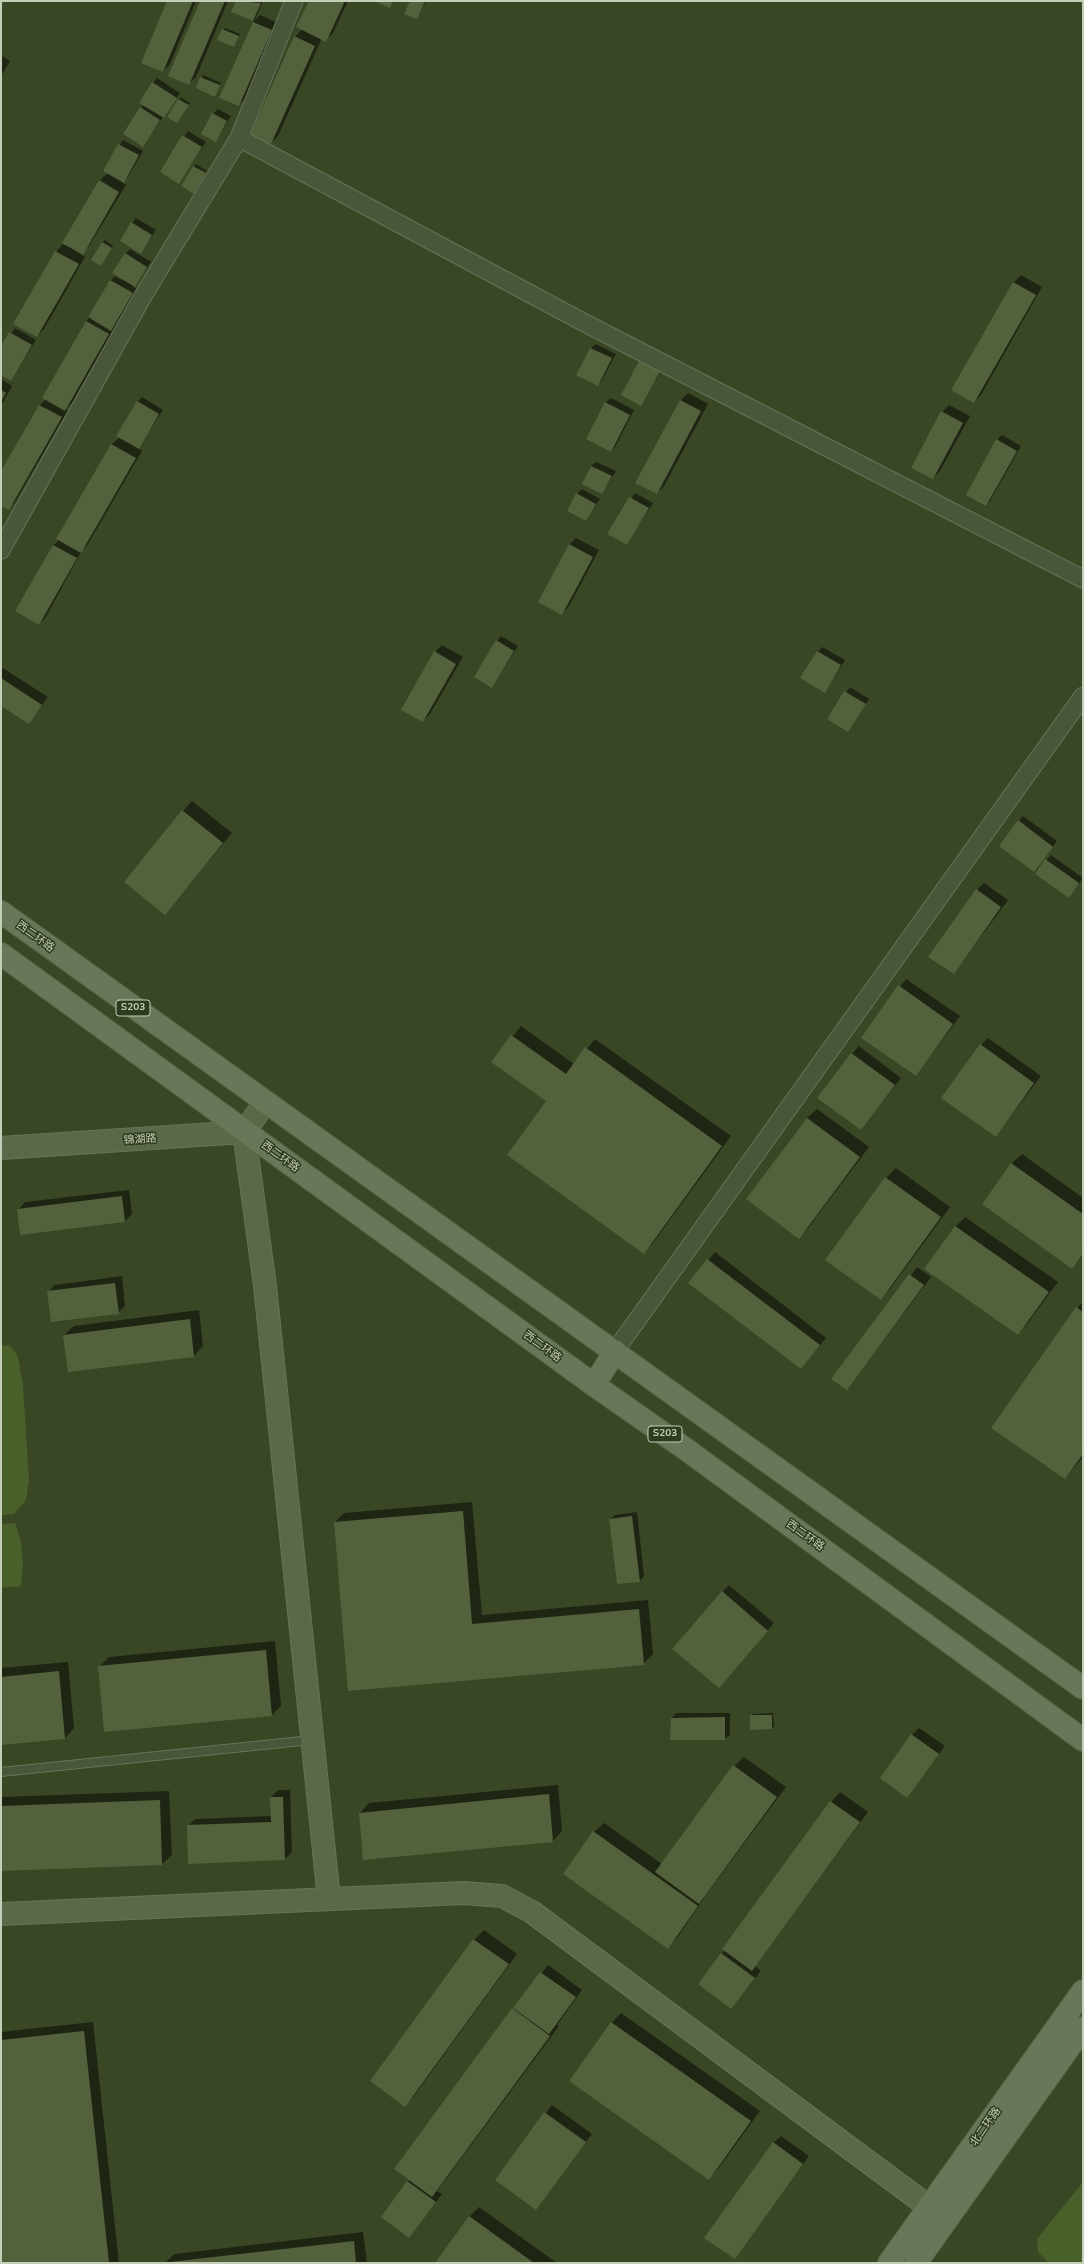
<!DOCTYPE html>
<html>
<head>
<meta charset="utf-8">
<style>
	body { margin:0 }
	#map { position:relative; width:1084px; height:2264px; overflow:hidden; background:#394725; font-family:"Nunito Sans",sans-serif }
	canvas { display:block }
	.frame { position:absolute; inset:0; border:2px solid #c5cfb8; pointer-events:none }
</style>
</head>
<body>
<div id="map">
<canvas width="1084" height="2264"></canvas>
<div class="frame"></div>
</div>
<script>
const context = document.querySelector('canvas').getContext('2d');
context.lineJoin = 'round';
function fill(path, color) { context.fillStyle = color; context.fill(path, 'evenodd'); }
const poly = rows => new Path2D(rows.map(r => 'M' + r).join(''));
function stroke(path, color, width, dash) { context.strokeStyle = color; context.lineWidth = width; context.lineCap = dash ? 'butt' : 'round'; context.setLineDash(dash || []); context.stroke(path); }
function drawText(font, color, halo, rows, align = 'center') {
  context.font = font + ' "Nunito Sans","Noto Sans SC",sans-serif'; context.lineWidth = 3; context.setLineDash([]); context.textBaseline = 'middle'; context.strokeStyle = halo; context.fillStyle = color; for (const [text, x, y, turn = 0] of rows) {
    context.save(); context.translate(x, y); context.rotate((+turn || 0) * Math.PI / 180); context.textAlign = isNaN(turn) ? turn : align; if (halo) context.strokeText(text, 0, 0); context.fillText(text, 0, 0); context.restore();
  }
}
fill(poly([
	[10,1345,18,1357,23,1386,29,1480,26,1500,14,1514,1,1515,1,1346],
	[15,1523,21,1541,23,1565,21,1586,1,1588,1,1524],
	[1083,2182,1083,2263,1049,2263,1038,2252,1037,2239]
]), '#4a602b');
fill(poly([
	[168,1,196,1,170,64,163,71],
	[201,1,228,1,196,77,188,84],
	[237,1,263,1,255,20,260,15,278,23,246,98,238,105,221,98,254,21,232,12],
	[310,1,348,1,333,33,326,40,322,38,278,136,271,143,295,37,302,29],
	[411,1,426,1,417,18],
	[225,28,240,34,234,46,223,30],
	[1,55,10,61,1,76],
	[203,75,221,83,215,95,197,88],
	[157,78,180,93,143,145,124,134,144,104,153,83],
	[181,97,190,103,177,122,168,116],
	[218,109,231,116,216,141,213,114],
	[188,131,206,142,179,182,161,172],
	[123,140,143,151,128,177,123,183,126,185,89,246,81,254,85,257,44,329,37,336,15,324,56,252,63,244,68,247,99,181,108,173,104,171],
	[196,164,207,171,196,190,182,185],
	[136,218,156,230,141,252,132,223],
	[105,240,113,246,103,262,103,242],
	[130,249,151,262,133,287,137,289,72,403,66,409,68,410,15,502,8,509,1,504,1,473,40,405,46,399,86,322,110,281,115,276,124,281,125,279,125,254],
	[1021,275,1042,287,981,395,974,402,1014,282],
	[15,328,36,340,11,380,1,374,1,348],
	[596,344,616,354,602,380,598,385,578,375,591,348],
	[645,357,664,367,641,404,640,362],
	[1,379,12,386,1,406],
	[688,393,708,404,664,486,657,493,637,482,681,400],
	[142,397,163,410,138,448,142,451,88,544,82,550,46,617,39,624,16,611,54,545,60,539,58,538,112,444,120,437,138,402],
	[611,398,634,410,615,447,610,451,587,439,606,402],
	[949,405,970,416,940,471,933,478,942,412],
	[1002,435,1021,446,990,501,986,505,997,440],
	[596,462,616,471,602,493,583,484,591,466],
	[582,489,600,499,586,520,577,494],
	[635,493,653,503,627,544,609,533],
	[576,538,599,550,569,606,562,614,569,545],
	[501,636,518,646,492,687,497,641],
	[442,645,463,657,430,714,423,721,435,652],
	[822,647,845,660,825,692,818,652],
	[1,667,48,697,29,723,1,705],
	[850,687,869,699,848,731,828,719],
	[192,801,232,833,165,914,183,811],
	[1023,816,1057,841,1034,871,1019,821],
	[1051,855,1083,878,1069,897,1036,873],
	[984,883,1008,900,954,973,977,890],
	[906,979,960,1016,916,1075,862,1037],
	[521,1026,574,1064,595,1039,731,1136,653,1243,643,1253,548,1101,493,1062],
	[988,1038,1041,1076,996,1136,981,1045],
	[859,1046,901,1078,861,1129,852,1054],
	[817,1109,869,1147,808,1228,799,1237,747,1199,807,1118],
	[1022,1154,1083,1198,1083,1256,1072,1267,983,1203,1012,1163],
	[896,1168,950,1207,890,1289,881,1299,886,1178],
	[129,1190,132,1214,125,1221,21,1234,18,1210,25,1202],
	[965,1217,1058,1282,1027,1324,1018,1334,926,1269,956,1226],
	[715,1252,826,1338,801,1368,690,1282],
	[917,1267,931,1277,847,1389,833,1378],
	[122,1276,125,1306,118,1313,48,1292,55,1285],
	[1083,1302,1083,1457,1065,1478,1077,1308],
	[1,1306,2,1318,1,1319],
	[199,1310,203,1346,194,1356,64,1335,74,1326],
	[472,1502,482,1615,648,1600,653,1654,643,1664,349,1690,335,1522,344,1513],
	[637,1512,644,1576,640,1581,610,1519,615,1515],
	[729,1585,774,1623,719,1687,722,1592],
	[275,1641,281,1706,272,1715,100,1666,109,1657],
	[68,1662,74,1728,65,1738,1,1744,1,1668],
	[676,1713,730,1713,730,1735,725,1739,671,1739,672,1718],
	[773,1713,774,1726,772,1728,751,1716,753,1714],
	[919,1728,945,1746,907,1796,912,1735],
	[744,1757,786,1787,706,1895,677,1938,667,1947,594,1832,604,1823,662,1864,734,1766],
	[558,1785,562,1831,553,1841,360,1813,369,1803],
	[278,1790,290,1790,292,1852,285,1859,188,1826,195,1819,272,1816,271,1797],
	[169,1791,172,1855,162,1864,1,1870,1,1797],
	[840,1792,868,1812,755,1966,761,1971,731,2008,699,1983,725,1950,831,1802],
	[484,1930,517,1954,414,2096,405,2105,371,2081,474,1940],
	[548,1965,582,1990,557,2025,559,2026,437,2191,442,2194,409,2237,408,2182,513,2009],
	[621,2013,760,2111,718,2169,709,2179,611,2023],
	[93,2022,119,2263,1,2263,1,2032],
	[552,2105,592,2134,536,2208,496,2179],
	[781,2136,809,2156,734,2258,773,2143],
	[479,2207,557,2263,436,2263,469,2217],
	[363,2232,367,2263,165,2263,174,2254]
]), '#0007');
fill(poly([
	[167,1,193,1,163,72,141,63],
	[200,1,225,1,189,85,168,76],
	[236,1,261,3,253,21,231,12],
	[309,1,345,1,326,42,296,27],
	[374,1,393,1,390,8],
	[410,1,425,1,417,19,404,14],
	[253,22,272,30,239,106,219,98],
	[222,29,239,36,234,47,217,40],
	[294,36,315,46,271,144,250,135],
	[200,77,220,85,215,97,196,88],
	[152,82,177,98,164,118,139,103],
	[178,99,189,105,177,123,167,117],
	[140,107,160,120,143,147,123,134],
	[212,113,227,121,216,142,201,134],
	[182,135,202,147,179,184,160,172],
	[118,144,139,155,124,183,103,171],
	[193,166,206,173,194,194,181,186],
	[99,180,119,192,83,255,62,243],
	[131,222,152,235,141,254,120,241],
	[102,242,112,248,101,266,91,260],
	[55,251,79,264,37,337,13,324],
	[125,253,147,267,135,287,112,273],
	[110,280,133,293,111,331,88,317],
	[1013,282,1036,295,974,403,951,390],
	[86,321,109,334,65,411,42,398],
	[9,332,32,345,11,381,1,375,1,346],
	[590,348,612,358,598,386,576,375],
	[639,361,660,372,641,406,621,395],
	[1,390,6,393,1,402],
	[680,400,701,411,657,494,635,483],
	[137,401,159,414,139,449,116,436],
	[605,402,630,415,611,452,586,439],
	[39,405,62,417,9,510,1,506,1,471],
	[941,411,963,423,933,479,911,468],
	[996,439,1017,451,986,506,966,495],
	[111,444,136,458,81,553,56,539],
	[591,466,612,476,602,494,582,484],
	[576,493,596,504,586,521,567,511],
	[629,497,649,508,627,545,607,534],
	[569,544,593,557,562,615,538,602],
	[53,545,77,558,39,625,15,611],
	[496,640,514,651,492,688,474,677],
	[434,651,456,664,423,722,401,710],
	[817,651,841,665,825,693,800,678],
	[1,678,42,705,29,724,1,706],
	[844,691,866,704,848,732,827,719],
	[182,810,223,843,165,915,124,882],
	[1018,820,1053,847,1034,872,999,846],
	[1045,859,1079,883,1069,898,1035,874],
	[976,889,1001,907,954,974,928,957],
	[898,985,953,1024,916,1076,861,1038],
	[511,1035,566,1074,585,1047,722,1146,644,1254,507,1155,546,1101,491,1062],
	[980,1044,1034,1083,996,1137,941,1098],
	[851,1053,895,1085,861,1130,817,1098],
	[807,1118,860,1157,799,1239,746,1199],
	[1011,1163,1083,1214,1083,1254,1072,1269,982,1204],
	[885,1177,941,1217,881,1300,825,1260],
	[122,1196,125,1222,20,1235,17,1209],
	[955,1226,1049,1292,1018,1335,924,1269],
	[707,1259,820,1345,801,1369,688,1283],
	[909,1274,924,1285,847,1390,831,1379],
	[115,1283,119,1314,51,1322,47,1291],
	[1076,1307,1083,1312,1083,1454,1065,1479,991,1428],
	[190,1319,194,1357,68,1372,63,1335],
	[463,1511,472,1624,639,1609,644,1665,348,1691,334,1522],
	[632,1516,640,1582,617,1584,609,1519],
	[722,1591,768,1631,719,1688,672,1649],
	[266,1650,272,1716,104,1732,98,1666],
	[59,1671,65,1739,1,1745,1,1677],
	[750,1715,772,1715,772,1729,750,1730],
	[725,1717,725,1740,670,1740,671,1718],
	[911,1734,939,1754,907,1798,880,1778],
	[733,1765,777,1797,699,1904,655,1872],
	[549,1794,553,1842,363,1860,359,1813],
	[270,1797,283,1797,285,1860,188,1864,187,1825,271,1822],
	[160,1800,162,1865,1,1871,1,1806],
	[830,1801,860,1822,752,1971,722,1949],
	[593,1831,698,1906,668,1949,563,1874],
	[473,1939,509,1964,405,2107,370,2081],
	[721,1953,755,1978,731,2009,698,1984],
	[540,1972,576,1997,549,2034,513,2008],
	[512,2008,550,2036,432,2197,394,2169],
	[611,2022,751,2121,709,2180,569,2081],
	[84,2031,109,2263,1,2263,1,2040],
	[544,2112,586,2142,536,2210,495,2180],
	[773,2142,803,2164,735,2259,704,2238],
	[407,2181,436,2202,409,2238,381,2217],
	[469,2216,534,2263,435,2263],
	[354,2241,356,2263,170,2263,170,2262]
]), '#53623c');
const lane = poly([
	[1,1772,312,1740]
]);
const street = poly([
	[239,138,581,321,1083,579],
	[1,550,143,296,239,138,294,1],
	[615,1351,1083,696]
]);
const secondary = poly([
	[244,1132,265,1286,329,1899],
	[244,1132,265,1103],
	[1,1148,244,1132],
	[1,1914,464,1893,502,1896,532,1912,929,2207]
]);
const primary = poly([
	[1,912,1083,1688],
	[1,954,594,1385,687,1450,1083,1740],
	[594,1385,615,1351],
	[889,2263,1083,1991],
	[916,2263,1083,2028]
]);
stroke(lane, '#687359', 10);
stroke(street, '#687359', 19);
stroke(secondary, '#687359', 24);
stroke(primary, '#566247', 24);
stroke(lane, '#4a563a', 8);
stroke(street, '#4a563a', 17);
stroke(secondary, '#5a6948', 22);
stroke(primary, '#697658', 22);
for (const [x, y, w] of [
	[133,1008,34],
	[665,1434,34]
]) { const box = new Path2D(); box.roundRect(x - w / 2, y - 8, w, 16, 3); context.fillStyle = '#2f3b1f'; context.fill(box); stroke(box, '#c5cfb8', 1); }
drawText('bold 10px', '#c5cfb8', null, [
	["S203",133,1008],
	["S203",665,1434]
]);
drawText('11px', '#c5cfb8', '#2f3b1f', [
	["西二环路",35,937,36],
	["锦湖路",140,1140,-4],
	["西二环路",280,1157,36],
	["西二环路",542,1347,36],
	["西二环路",805,1536,36],
	["北二环路",986,2127,-55]
]);
</script>
</body>
</html>
